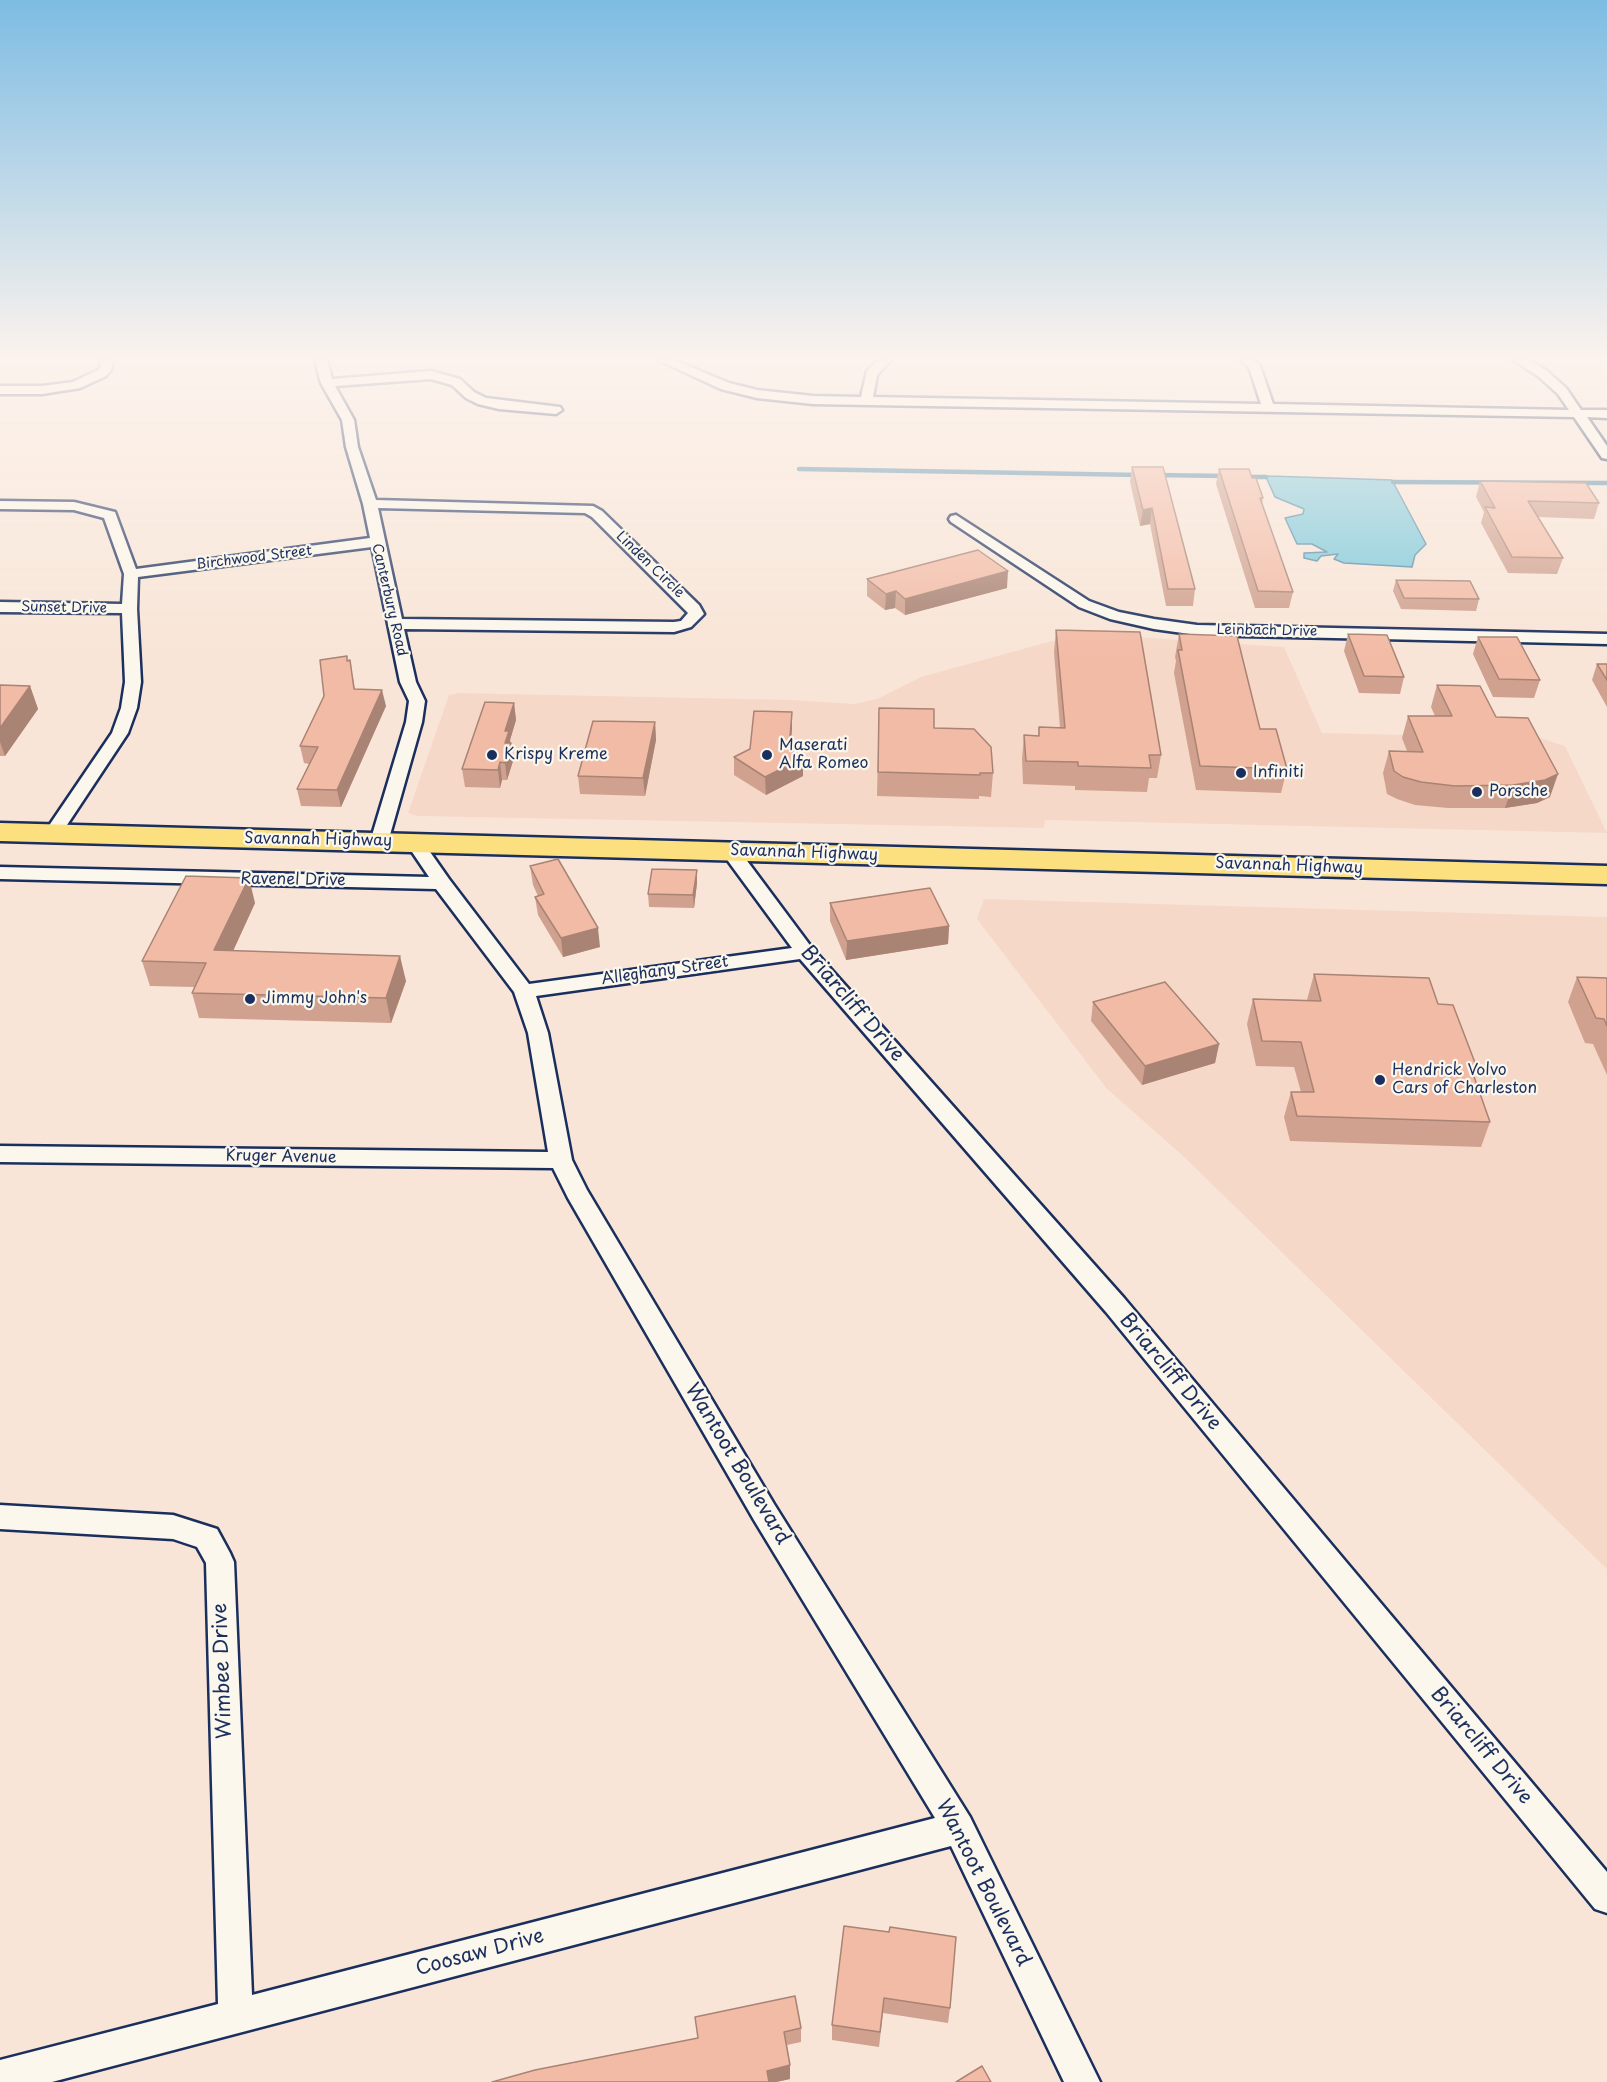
<!DOCTYPE html>
<html>
<head>
<meta charset="utf-8">
<style>
	body { margin:0 }
	canvas { display:block; background:#f8e5d7 }
</style>
</head>
<body>
<canvas width="1607" height="2082"></canvas>
<script>
const context = document.querySelector('canvas').getContext('2d');
context.lineJoin = 'round';
function fill(path, color) { context.fillStyle = color; context.fill(path, 'evenodd'); }
const poly = rows => new Path2D(rows.map(r => 'M' + r).join(''));
function stroke(path, color, width, dash) { context.strokeStyle = color; context.lineWidth = width; context.lineCap = dash ? 'butt' : 'round'; context.setLineDash(dash || []); context.stroke(path); }
function drawText(font, color, halo, rows, align = 'center') {
  context.font = font + ' "Playpen Sans",sans-serif'; context.lineWidth = 4.5; context.setLineDash([]); context.textBaseline = 'middle'; context.strokeStyle = halo; context.fillStyle = color; for (const [text, x, y, turn = 0] of rows) {
    context.save(); context.translate(x, y); context.rotate((+turn || 0) * Math.PI / 180); context.textAlign = isNaN(turn) ? turn : align; if (halo) context.strokeText(text, 0, 0); context.fillText(text, 0, 0); context.restore();
  }
}
fill(poly([
	[1121,636,1284,647,1322,733,1540,738,1565,746,1607,833,1045,820,1044,828,418,816,408,813,449,695,459,693,792,700,854,704,877,699,921,677,1052,641],
	[984,899,1607,917,1607,1569,1182,1155,1107,1089,977,919]
]), '#f6d8c8');
const water = poly([
	[1269,476,1392,480,1426,544,1415,555,1412,567,1344,563,1334,559,1338,554,1321,556,1317,561,1304,558,1304,553,1327,552,1312,544,1297,544,1285,518,1303,514,1304,509,1275,497,1266,477,1269,476]
]);
fill(water, '#7cc9db');
stroke(water, '#558ba9', 1.5);
stroke(poly([
	[799,469,1140,475],
	[1155,475,1227,476],
	[1242,477,1266,477],
	[1393,482,1607,483]
]), '#558ba9', 4.5);
const minor = poly([
	[101,360,113,360,111,370,106,376,80,388,42,394,0,394,0,386,42,386,73,382,98,370,101,367,101,360],
	[315,360,327,360,332,379,431,371,460,379,474,392,486,398,560,407,562,410,556,414,499,409,478,404,466,398,452,385,431,379,335,386,354,420,358,447,376,500,593,506,602,511,699,605,704,614,691,627,674,632,404,629,416,682,425,701,422,722,388,842,385,846,379,847,373,846,370,842,406,722,409,701,400,682,372,547,138,577,137,609,141,682,137,708,128,733,59,837,47,837,44,833,112,733,121,708,125,682,122,613,0,612,0,602,122,604,124,574,104,518,74,510,0,509,0,501,74,502,115,512,136,569,370,538,363,504,346,447,342,420,321,383,315,360],
	[378,508,585,513,592,517,688,613,681,621,674,622,402,619,378,508],
	[658,360,674,360,729,383,757,390,813,396,861,397,867,371,878,360,891,360,877,375,873,397,1261,404,1249,367,1241,360,1254,360,1260,366,1273,404,1569,410,1558,394,1538,376,1513,360,1528,360,1546,370,1566,388,1581,410,1607,410,1607,418,1587,417,1607,446,1607,459,1602,458,1574,417,813,404,757,398,721,389,658,360],
	[956,515,1089,601,1119,612,1154,619,1197,625,1607,634,1607,644,1197,635,1154,629,1110,619,1079,607,951,522,949,519,951,516,956,515],
	[415,838,421,839,449,879,529,984,792,948,720,850,722,846,736,846,812,948,1124,1298,1607,1872,1607,1913,1595,1909,1106,1312,800,959,536,996,548,1033,572,1160,587,1190,774,1504,970,1817,1100,2082,1064,2082,951,1846,52,2082,0,2082,0,2060,218,2004,206,1563,197,1547,173,1539,0,1529,0,1505,173,1515,217,1529,230,1553,234,1562,252,1995,935,1818,754,1520,568,1198,553,1168,0,1162,0,1146,548,1152,528,1033,514,992,436,889,0,879,0,867,429,877,406,843,409,839,415,838]
]);
const trunk = poly([
	[0,823,1607,866,1607,884,0,841,0,823]
]);
stroke(minor, '#1b2f5e', 5);
stroke(trunk, '#1b2f5e', 5);
fill(minor, '#fbf7ec');
fill(trunk, '#fce080');
fill(poly([
	[1132,467,1195,589,1193,606,1166,606,1150,524,1140,526,1130,482],
	[1219,469,1252,478,1263,498,1262,505,1293,592,1289,608,1255,608,1216,484],
	[1480,481,1599,503,1594,519,1538,517,1563,558,1557,574,1508,573,1481,523,1484,512,1476,497],
	[867,579,1007,588,905,615,895,608,885,610,867,596],
	[1396,580,1479,599,1476,611,1401,609,1393,591],
	[1056,630,1161,755,1157,778,1149,778,1147,792,1075,790,1075,786,1023,784,1022,759,1024,735,1038,736,1039,727,1060,728,1054,652],
	[1179,634,1260,729,1287,769,1281,793,1196,790,1174,673,1176,661,1175,657],
	[1348,634,1404,677,1400,694,1359,693,1344,651],
	[1478,637,1540,680,1534,698,1493,697,1473,654],
	[348,661,353,677,355,689,386,706,341,807,301,806,297,789,309,764,304,763,300,746],
	[1597,664,1607,664,1607,707,1592,680],
	[0,685,30,686,38,709,5,756,0,756],
	[1437,685,1496,717,1550,797,1537,803,1505,808,1448,808,1415,805,1397,799,1387,794,1383,773,1389,751,1407,751,1402,738,1408,716,1435,716,1431,707],
	[514,703,516,720,510,740,513,761,507,780,502,780,500,788,465,787,462,769],
	[879,708,934,728,993,773,991,797,979,796,979,799,877,796],
	[792,712,792,729,790,751,803,776,766,795,734,775,734,757,750,749],
	[655,722,656,740,645,796,580,794,578,776],
	[530,866,600,947,563,957,538,915,535,897,538,896,533,885],
	[697,870,697,883,694,908,649,907,648,894],
	[255,903,233,951,406,981,391,1023,199,1018,192,993,194,987,150,986,142,961],
	[830,903,949,926,948,944,846,960,830,921],
	[1314,974,1438,1004,1477,1068,1474,1076,1490,1122,1481,1147,1290,1141,1284,1117,1291,1092,1301,1092,1294,1067,1256,1066,1247,1024,1253,999,1307,1000],
	[1577,977,1607,978,1607,1075,1593,1044,1585,1043,1568,1002],
	[1093,1002,1219,1044,1215,1063,1142,1085,1091,1021],
	[844,1926,950,2008,948,2023,883,2013,879,2047,832,2040,832,2025],
	[801,2028,801,2042,787,2045,790,2065,790,2079,776,2082,492,2082]
]), '#d0a18f');
fill(poly([
	[1152,508,1150,524,1140,526,1143,510],
	[1008,571,1007,588,905,615,905,599],
	[896,591,895,608,885,610,886,594],
	[30,686,38,709,5,756,0,742,0,728],
	[382,690,386,706,341,807,337,790],
	[514,703,516,720,510,740,513,761,507,780,505,763,505,731],
	[792,712,792,729,789,765,803,758,803,776,766,795,765,777,789,750],
	[655,722,656,740,645,796,643,778],
	[500,762,502,780,500,788,498,770],
	[1558,774,1550,797,1537,803,1505,808,1513,785],
	[697,870,697,883,694,908,693,895],
	[249,878,255,903,222,975,214,950],
	[949,926,948,944,846,960,847,941],
	[598,928,600,947,563,957,561,938],
	[400,956,406,981,391,1023,386,998],
	[1219,1044,1215,1063,1142,1085,1145,1066],
	[790,2065,790,2079,776,2082,767,2082,767,2071]
]), '#a98374');
const building = poly([
	[1132,467,1163,467,1195,589,1168,589,1152,508,1143,510,1132,467],
	[1219,469,1249,469,1252,478,1256,478,1263,498,1260,498,1293,592,1258,591,1219,469],
	[1480,481,1586,483,1599,503,1528,501,1563,558,1512,557,1485,507,1495,508,1480,481],
	[978,550,1008,571,905,599,896,591,886,594,867,579,978,550],
	[1396,580,1470,581,1479,599,1404,598,1396,580],
	[1056,630,1140,632,1161,755,1149,755,1151,768,1078,766,1078,762,1026,761,1024,735,1039,736,1039,727,1065,728,1056,630],
	[1179,634,1237,636,1260,729,1276,729,1287,769,1200,766,1178,650,1182,650,1179,634],
	[1348,634,1387,635,1404,677,1364,676,1348,634],
	[1478,637,1517,637,1540,680,1499,679,1478,637],
	[347,656,347,661,350,660,354,689,382,690,337,790,297,789,318,747,300,746,324,696,320,660,347,656],
	[1597,664,1607,664,1607,680,1597,664],
	[0,685,30,686,0,728,0,685],
	[1437,685,1480,686,1496,717,1528,718,1558,774,1545,780,1513,785,1455,786,1421,782,1403,777,1394,771,1389,751,1423,752,1408,716,1452,716,1437,685],
	[485,702,514,703,505,731,509,731,505,743,511,743,505,763,500,762,498,770,462,769,485,702],
	[879,708,934,709,934,728,974,729,991,747,993,773,980,773,980,775,878,772,879,708],
	[754,711,792,712,789,750,803,758,765,777,734,757,750,749,754,711],
	[593,721,655,722,643,778,578,776,593,721],
	[558,859,598,928,561,938,535,897,544,894,530,866,558,859],
	[652,869,697,870,693,895,648,894,652,869],
	[186,876,249,878,214,950,400,956,386,998,192,993,206,963,142,961,186,876],
	[930,888,949,926,847,941,830,903,930,888],
	[1314,974,1429,978,1438,1004,1453,1005,1477,1068,1471,1068,1490,1122,1297,1116,1291,1092,1314,1092,1301,1042,1262,1041,1253,999,1321,1001,1314,974],
	[1577,977,1607,978,1607,1026,1604,1019,1596,1018,1577,977],
	[1165,982,1219,1044,1145,1066,1093,1002,1165,982],
	[844,1926,889,1932,890,1927,956,1937,950,2008,884,1998,880,2032,832,2025,844,1926],
	[795,1996,801,2028,784,2032,790,2065,767,2071,769,2082,492,2082,535,2070,698,2038,695,2017,795,1996],
	[982,2066,991,2082,956,2082,982,2066]
]);
fill(building, '#f2bba6');
stroke(building, '#a98374', 1.5);
const sky = context.createLinearGradient(0, 0, 0, 652);
sky.addColorStop(0, '#7dbce3');
sky.addColorStop(0.55, '#fcf3ed');
sky.addColorStop(1, '#fcf3ed00');
context.fillStyle = sky;
context.fillRect(0, 0, 1607, 652);
for (const [x, y, r, color] of [
	[492,755,6,"#1b2f5e"],
	[767,755,6,"#1b2f5e"],
	[1241,773,6,"#1b2f5e"],
	[1477,792,6,"#1b2f5e"],
	[250,999,6,"#1b2f5e"],
	[1380,1080,6,"#1b2f5e"]
]) { const dot = new Path2D(); dot.arc(x, y, r, 0, 2 * Math.PI); context.fillStyle = color; context.fill(dot); stroke(dot, '#fbf7ec', 2); }
drawText('14px', '#1b2f5e', '#fbf7ec', [
	["Birchwood Street",254,558,-7],
	["Linden Circle",650,565,44],
	["Canterbury Road",389,600,77],
	["Sunset Drive",64,608,1],
	["Leinbach Drive",1267,631,1]
]);
drawText('16px', '#1b2f5e', '#fbf7ec', [
	["Maserati",779,746],
	["Alfa Romeo",779,764],
	["Krispy Kreme",504,755],
	["Infiniti",1253,773],
	["Porsche",1489,792],
	["Jimmy John's",262,999],
	["Hendrick Volvo",1392,1071],
	["Cars of Charleston",1392,1089]
], 'left');
drawText('16px', '#1b2f5e', '#fbf7ec', [
	["Savannah Highway",318,840,1],
	["Savannah Highway",804,853,2],
	["Savannah Highway",1289,866,2],
	["Ravenel Drive",293,880,1],
	["Alleghany Street",665,971,-8],
	["Kruger Avenue",281,1157,1]
]);
drawText('20px', '#1b2f5e', '#fbf7ec', [
	["Briarcliff Drive",852,1004,49],
	["Briarcliff Drive",1170,1372,50],
	["Wantoot Boulevard",737,1464,59],
	["Wimbee Drive",223,1671,-92],
	["Briarcliff Drive",1481,1746,50],
	["Wantoot Boulevard",983,1883,63],
	["Coosaw Drive",480,1953,-15]
]);
</script>
</body>
</html>
